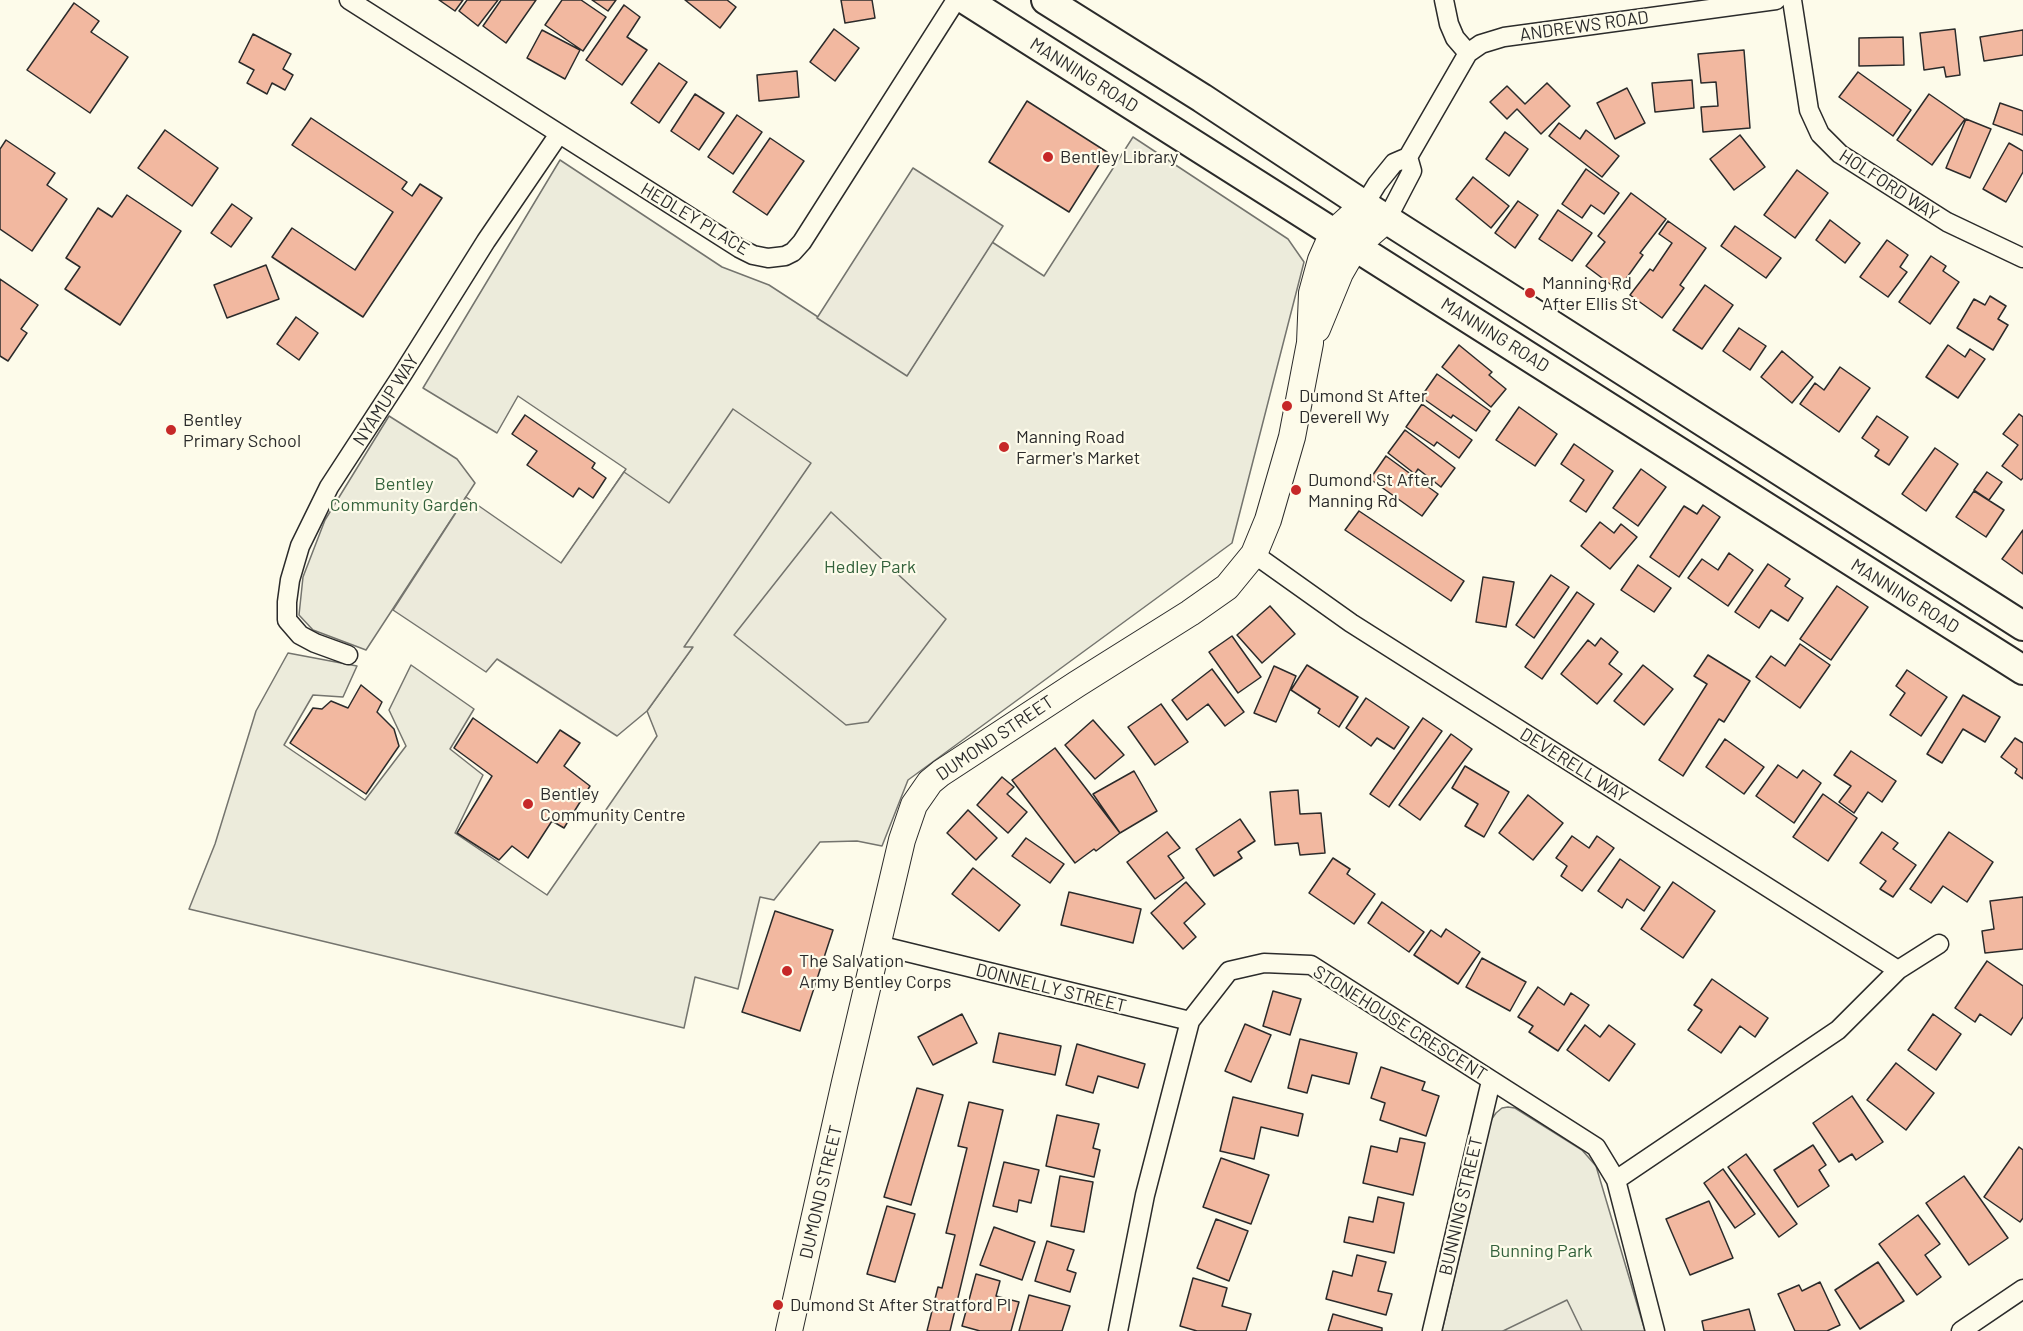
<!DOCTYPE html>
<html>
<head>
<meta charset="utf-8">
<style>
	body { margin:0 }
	canvas { display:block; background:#fdfbea }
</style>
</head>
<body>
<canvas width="2023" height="1331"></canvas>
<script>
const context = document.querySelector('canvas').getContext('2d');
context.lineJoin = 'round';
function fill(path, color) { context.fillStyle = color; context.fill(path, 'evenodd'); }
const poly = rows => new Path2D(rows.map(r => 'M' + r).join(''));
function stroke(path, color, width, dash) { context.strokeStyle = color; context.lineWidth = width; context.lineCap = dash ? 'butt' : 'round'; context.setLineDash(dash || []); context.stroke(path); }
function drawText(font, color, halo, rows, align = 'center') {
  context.font = font + ' Barlow,sans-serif'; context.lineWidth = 4.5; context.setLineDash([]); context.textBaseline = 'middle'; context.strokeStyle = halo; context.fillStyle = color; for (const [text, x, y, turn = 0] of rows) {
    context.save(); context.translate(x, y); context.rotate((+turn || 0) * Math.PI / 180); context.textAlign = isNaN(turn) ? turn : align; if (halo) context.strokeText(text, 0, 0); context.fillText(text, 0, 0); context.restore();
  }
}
const green = poly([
	[1133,137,1288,239,1304,262,1232,543,908,780,882,846,857,841,820,842,774,900,760,897,738,989,695,977,684,1028,189,909,215,844,256,711,288,653,357,666,343,697,313,695,284,745,365,800,406,746,389,710,411,665,474,709,450,749,483,775,455,833,547,895,657,736,647,711,692,648,684,648,561,564,626,469,518,396,497,433,423,388,560,160,722,267,769,285,907,375,992,242,1044,276,1133,137],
	[389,416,457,459,475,483,366,650,313,630,299,615,303,577,325,520,389,416],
	[1508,1107,1515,1108,1582,1150,1596,1166,1645,1331,1442,1331,1491,1120,1496,1113,1502,1108,1508,1107]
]);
fill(green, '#ecebdb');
stroke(green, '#74746e', 1.5);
const parking = poly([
	[913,168,1003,226,907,376,817,318,913,168],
	[733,409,811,463,684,647,693,647,647,711,617,736,497,659,486,672,393,610,466,497,561,563,624,472,669,503,733,409],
	[831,512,946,619,868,722,846,725,734,635,831,512],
	[1567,1300,1582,1331,1503,1331,1567,1300]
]);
fill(parking, '#eceadb');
stroke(parking, '#74746e', 1.5);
const building = poly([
	[439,0,463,0,455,11,439,0],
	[467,0,498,0,478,26,459,11,467,0],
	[501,0,536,0,506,43,483,26,501,0],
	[562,0,581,0,606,17,583,51,545,25,562,0],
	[592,0,616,0,608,11,592,0],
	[685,0,727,0,736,7,720,28,685,0],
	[841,0,872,0,875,18,845,23,841,0],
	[74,3,99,21,91,32,128,57,90,113,27,70,74,3],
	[624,5,640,17,627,37,647,50,622,85,586,60,624,5],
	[834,29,859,48,835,81,810,62,834,29],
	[1955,29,1960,75,1946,77,1944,67,1924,70,1920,33,1955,29],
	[542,30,580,50,565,79,527,58,542,30],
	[2023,30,2023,55,1984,61,1980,37,2023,30],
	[253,34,291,54,283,69,293,75,285,90,272,83,267,94,247,83,254,70,239,62,253,34],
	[1903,37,1904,65,1859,66,1859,38,1903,37],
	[1744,50,1750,128,1703,132,1701,107,1718,106,1716,82,1701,83,1698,54,1744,50],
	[659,63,687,82,659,123,631,103,659,63],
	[797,71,799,97,759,101,757,75,797,71],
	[1858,72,1911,110,1893,136,1839,97,1858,72],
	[1692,80,1694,108,1655,112,1652,83,1692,80],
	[1547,83,1570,106,1541,134,1517,109,1507,119,1490,102,1507,86,1525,104,1547,83],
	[1627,88,1645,123,1615,139,1597,103,1627,88],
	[695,94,724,113,699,150,671,131,695,94],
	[1929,94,1965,119,1932,165,1897,140,1929,94],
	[1027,101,1107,152,1069,212,989,162,1027,101],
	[2000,103,2023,111,2023,135,1993,124,2000,103],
	[737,115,762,132,733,174,708,157,737,115],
	[311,118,407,182,402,189,412,196,420,184,442,198,363,317,272,257,292,228,355,270,393,212,292,145,311,118],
	[1966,119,1991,129,1970,178,1946,168,1966,119],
	[1559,123,1580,139,1586,130,1619,156,1602,177,1549,136,1559,123],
	[165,130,218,168,192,206,138,168,165,130],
	[1505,132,1528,149,1509,176,1486,159,1505,132],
	[1740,135,1765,167,1734,190,1710,159,1740,135],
	[770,138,804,161,767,215,733,192,770,138],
	[6,140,55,173,47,185,67,199,32,251,0,229,0,149,6,140],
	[2009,143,2023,151,2023,172,2006,202,1983,189,2009,143],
	[1586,169,1619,193,1604,214,1591,205,1582,218,1562,204,1586,169],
	[1797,170,1828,193,1795,238,1764,215,1797,170],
	[1473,177,1509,206,1491,228,1456,199,1473,177],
	[1631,193,1666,219,1640,253,1643,255,1618,290,1586,266,1605,242,1598,236,1631,193],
	[127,195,181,231,120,325,65,289,80,267,66,258,98,208,112,217,127,195],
	[1518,201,1538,215,1515,248,1495,233,1518,201],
	[232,204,252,218,231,247,211,233,232,204],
	[1558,210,1592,233,1572,261,1539,239,1558,210],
	[1830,220,1860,243,1845,263,1816,240,1830,220],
	[1668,221,1706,248,1680,285,1684,288,1662,318,1630,295,1650,269,1653,271,1672,243,1659,234,1668,221],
	[1735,226,1781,258,1766,278,1721,246,1735,226],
	[1887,240,1908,255,1900,267,1907,272,1888,297,1860,277,1887,240],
	[1931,256,1946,266,1943,271,1959,282,1930,324,1899,302,1931,256],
	[266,265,279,299,227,318,214,285,266,265],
	[0,279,38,305,21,329,27,333,8,361,0,356,0,279],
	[1705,285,1733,305,1702,349,1673,330,1705,285],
	[1990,296,2006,306,1998,319,2008,325,1993,350,1957,328,1974,299,1985,305,1990,296],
	[296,317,318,333,299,360,277,344,296,317],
	[1739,328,1766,346,1750,370,1723,351,1739,328],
	[1459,345,1492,372,1489,375,1506,389,1491,407,1442,367,1459,345],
	[1948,345,1965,357,1970,349,1985,359,1958,398,1926,377,1948,345],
	[1782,351,1813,377,1792,403,1761,377,1782,351],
	[1840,367,1870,388,1839,432,1800,404,1815,383,1824,390,1840,367],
	[1437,374,1490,411,1476,431,1453,415,1451,418,1421,397,1437,374],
	[1422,404,1472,440,1459,458,1437,442,1434,446,1406,427,1422,404],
	[1519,407,1557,434,1535,466,1496,440,1519,407],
	[2019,414,2023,417,2023,478,2021,480,2002,466,2018,445,2003,434,2019,414],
	[525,415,595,463,592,468,606,478,593,498,579,488,573,497,527,465,537,451,512,434,525,415],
	[1877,416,1908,437,1889,465,1875,456,1879,450,1862,438,1877,416],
	[1405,430,1455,468,1441,487,1418,469,1415,474,1388,453,1405,430],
	[1574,444,1613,471,1586,512,1570,501,1584,480,1561,464,1574,444],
	[1935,448,1958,464,1926,511,1902,494,1935,448],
	[1386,456,1438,494,1422,516,1370,479,1386,456],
	[1641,469,1666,487,1638,526,1613,508,1641,469],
	[1987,472,2002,482,1989,500,1974,490,1987,472],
	[1974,491,2004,510,1986,537,1956,517,1974,491],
	[1703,505,1720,517,1679,577,1650,557,1684,506,1697,514,1703,505],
	[1359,511,1464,581,1451,601,1345,530,1359,511],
	[1600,522,1614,533,1621,524,1637,537,1610,569,1581,546,1600,522],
	[2023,530,2023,574,2002,559,2023,530],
	[1729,553,1753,570,1728,606,1688,578,1702,559,1718,570,1729,553],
	[1768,564,1790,579,1785,586,1803,598,1788,621,1771,610,1759,628,1735,612,1768,564],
	[1638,565,1671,588,1654,612,1621,590,1638,565],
	[1551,575,1569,587,1534,638,1516,625,1551,575],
	[1483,577,1514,582,1506,627,1476,622,1483,577],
	[1837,586,1868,607,1831,660,1800,639,1837,586],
	[1577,592,1594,604,1542,679,1525,667,1577,592],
	[1270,606,1295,634,1262,663,1237,635,1270,606],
	[1232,636,1261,677,1238,693,1209,652,1232,636],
	[1601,638,1618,652,1609,664,1622,674,1597,704,1561,674,1588,640,1595,646,1601,638],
	[1800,644,1830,665,1800,708,1756,677,1771,656,1785,666,1800,644],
	[1708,655,1750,681,1724,722,1719,719,1683,776,1659,760,1707,684,1694,676,1708,655],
	[1307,665,1358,697,1339,727,1318,713,1320,709,1291,690,1307,665],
	[1643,665,1673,689,1644,725,1614,701,1643,665],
	[1274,666,1296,676,1276,722,1254,713,1274,666],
	[1212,669,1244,712,1225,726,1208,704,1187,720,1172,700,1212,669],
	[1907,670,1947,697,1921,736,1890,715,1905,693,1896,686,1907,670],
	[361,685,382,702,377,712,394,729,399,746,366,794,290,743,313,708,322,709,331,701,348,708,361,685],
	[1963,695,2000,717,1985,742,1963,729,1942,763,1927,754,1963,695],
	[1366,698,1409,727,1394,749,1377,738,1371,746,1346,728,1366,698],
	[1161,704,1188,742,1155,765,1128,727,1161,704],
	[473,718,537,763,560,730,580,743,564,766,590,786,564,828,552,821,528,858,512,846,499,860,457,833,492,776,454,748,473,718],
	[1423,718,1442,731,1389,807,1370,794,1423,718],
	[1093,720,1124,755,1095,779,1065,745,1093,720],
	[1451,734,1472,749,1420,820,1399,805,1451,734],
	[2015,738,2023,743,2023,779,2015,773,2017,769,2001,757,2015,738],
	[1725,739,1764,767,1744,794,1706,767,1725,739],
	[1055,748,1120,833,1096,851,1094,849,1075,863,1012,780,1055,748],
	[1851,751,1896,781,1882,802,1868,792,1854,813,1839,802,1851,786,1834,775,1851,751],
	[1778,765,1797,778,1803,770,1821,783,1794,823,1756,796,1778,765],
	[1465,766,1509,792,1484,837,1465,826,1478,804,1452,788,1465,766],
	[1134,771,1157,811,1120,833,1093,794,1134,771],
	[1002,777,1014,787,1007,794,1027,812,1008,833,977,805,1002,777],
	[1298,790,1300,814,1321,813,1325,853,1300,855,1298,843,1275,845,1270,792,1298,790],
	[1823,794,1857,818,1828,861,1793,837,1823,794],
	[1528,795,1563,823,1533,860,1499,833,1528,795],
	[968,810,997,838,976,860,947,833,968,810],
	[1240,819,1255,841,1238,852,1242,858,1214,876,1196,849,1240,819],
	[1167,832,1180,848,1168,856,1184,878,1155,899,1127,862,1167,832],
	[1882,832,1898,843,1893,849,1916,865,1893,897,1880,889,1886,881,1860,863,1882,832],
	[1949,832,1993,862,1967,902,1943,886,1931,903,1910,889,1949,832],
	[1572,836,1589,848,1597,836,1614,848,1582,891,1561,876,1567,866,1556,858,1572,836],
	[1026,838,1064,864,1050,883,1012,856,1026,838],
	[1333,858,1350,869,1347,874,1375,894,1354,924,1309,893,1333,858],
	[1620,859,1660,887,1644,911,1627,899,1622,908,1598,891,1620,859],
	[973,868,1020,905,999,931,952,894,973,868],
	[1186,882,1205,904,1184,923,1196,937,1183,949,1151,913,1186,882],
	[1673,882,1715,911,1683,958,1641,929,1673,882],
	[1069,892,1141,909,1133,943,1061,925,1069,892],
	[2023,897,2023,949,1985,953,1982,931,1994,929,1990,901,2023,897],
	[1382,902,1424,932,1409,952,1368,923,1382,902],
	[775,911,833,930,800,1031,742,1012,775,911],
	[1446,929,1480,952,1458,984,1414,955,1431,930,1441,937,1446,929],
	[1482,958,1526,982,1510,1011,1466,987,1482,958],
	[1987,961,2023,986,2023,1017,2011,1035,1980,1014,1975,1022,1955,1008,1987,961],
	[1712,979,1768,1018,1755,1037,1740,1026,1721,1053,1688,1030,1702,1010,1694,1005,1712,979],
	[1538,987,1564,1005,1571,993,1589,1005,1558,1051,1529,1032,1533,1026,1518,1017,1538,987],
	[1273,991,1301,999,1290,1035,1263,1026,1273,991],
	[962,1014,977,1043,933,1065,918,1037,962,1014],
	[1933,1014,1961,1034,1936,1070,1908,1050,1933,1014],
	[1245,1024,1271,1035,1251,1082,1225,1071,1245,1024],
	[1585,1025,1600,1037,1609,1025,1635,1044,1609,1081,1567,1050,1585,1025],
	[999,1033,1061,1046,1055,1075,993,1062,999,1033],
	[1300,1039,1357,1053,1349,1084,1312,1075,1307,1093,1288,1088,1300,1039],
	[1077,1044,1145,1064,1138,1088,1098,1076,1093,1093,1066,1085,1077,1044],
	[1896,1063,1934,1093,1906,1130,1867,1100,1896,1063],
	[1381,1067,1425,1082,1422,1090,1439,1096,1426,1136,1380,1120,1385,1103,1371,1098,1381,1067],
	[917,1088,943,1095,911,1205,884,1197,917,1088],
	[1852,1096,1883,1142,1856,1160,1852,1154,1839,1162,1813,1123,1852,1096],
	[1233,1097,1303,1114,1298,1136,1261,1127,1254,1159,1220,1151,1233,1097],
	[969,1102,1003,1110,950,1331,927,1331,938,1287,942,1288,955,1235,946,1233,967,1148,958,1146,969,1102],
	[1057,1115,1099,1124,1093,1148,1100,1150,1094,1177,1046,1166,1057,1115],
	[1400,1138,1425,1143,1413,1195,1363,1183,1371,1146,1397,1152,1400,1138],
	[1813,1145,1826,1165,1819,1170,1829,1186,1798,1207,1774,1170,1813,1145],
	[2019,1147,2023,1150,2023,1218,2020,1222,1984,1197,2019,1147],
	[1746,1154,1797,1224,1779,1237,1728,1167,1746,1154],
	[1221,1158,1269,1175,1251,1224,1203,1207,1221,1158],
	[1004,1162,1039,1170,1031,1203,1019,1200,1017,1212,993,1206,1004,1162],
	[1723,1169,1755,1214,1735,1228,1704,1183,1723,1169],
	[1060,1176,1093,1182,1084,1232,1051,1226,1060,1176],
	[1964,1176,2008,1238,1969,1265,1926,1203,1964,1176],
	[1378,1197,1404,1203,1394,1253,1344,1242,1349,1217,1373,1222,1378,1197],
	[1709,1201,1733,1258,1690,1275,1666,1219,1709,1201],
	[887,1206,915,1214,895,1282,867,1274,887,1206],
	[1918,1215,1940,1244,1925,1255,1941,1277,1917,1295,1879,1244,1918,1215],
	[1216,1219,1248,1231,1229,1281,1197,1268,1216,1219],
	[994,1227,1035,1242,1022,1280,980,1265,994,1227],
	[1047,1241,1074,1250,1067,1270,1076,1273,1070,1292,1035,1281,1047,1241],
	[1357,1255,1386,1262,1378,1291,1392,1294,1386,1315,1326,1299,1333,1271,1352,1276,1357,1255],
	[1878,1262,1904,1301,1860,1329,1835,1290,1878,1262],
	[976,1274,1000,1281,996,1296,1019,1302,1011,1331,980,1331,962,1326,976,1274],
	[1193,1278,1227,1288,1222,1306,1251,1314,1246,1331,1197,1331,1180,1326,1193,1278],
	[1820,1282,1840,1325,1827,1331,1795,1331,1778,1294,1799,1285,1802,1291,1820,1282],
	[1029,1295,1070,1306,1062,1331,1019,1331,1029,1295],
	[1749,1309,1755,1331,1704,1331,1702,1321,1749,1309],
	[1333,1314,1382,1328,1382,1331,1328,1331,1333,1314]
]);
fill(building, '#f2b8a0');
stroke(building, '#2b2b2b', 1.5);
const street = poly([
	[349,0,739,248,753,255,768,258,785,256,793,252,802,242,956,0],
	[1792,0,1809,110,1820,134,1840,154,1947,222,2023,258],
	[1468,53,1481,44,1504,37,1776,0],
	[1364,205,1377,184,1394,163,1408,157,1468,53,1455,38,1449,24,1444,0],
	[1387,219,1412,171,1408,157],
	[1254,554,1351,623,1898,970],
	[348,655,315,643,300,635,287,620,287,602,290,580,300,546,329,487,402,375,486,241,559,134],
	[878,945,1190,1021],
	[1616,1180,1838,1030,1898,970,1939,944],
	[1118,1331,1145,1195,1190,1021,1229,971,1264,963,1311,965,1596,1147,1616,1180,1655,1331],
	[1432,1331,1491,1081],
	[1961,1331,2023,1289]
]);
const secondary = poly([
	[1317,329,1340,273,1355,247,1387,219],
	[789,1331,845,1082,902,840,914,805,930,782,941,773,1077,684,1190,613,1227,587,1254,554,1268,520,1292,437,1310,343,1312,293,1321,260,1333,233,1364,205]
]);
const primary = poly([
	[966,0,2023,670],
	[1046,0,1202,98,1364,205,2023,626]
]);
stroke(street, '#2b2b2b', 21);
stroke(secondary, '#2b2b2b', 28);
stroke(primary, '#2b2b2b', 32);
stroke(street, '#fdfbea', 18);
stroke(secondary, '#fdfbea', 26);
stroke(primary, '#fdfbea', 28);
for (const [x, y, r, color] of [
	[1048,157,6,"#c62828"],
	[1530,293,6,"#c62828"],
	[1287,406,6,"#c62828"],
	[171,430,6,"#c62828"],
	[1004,447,6,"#c62828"],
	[1296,490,6,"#c62828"],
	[528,804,6,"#c62828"],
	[787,971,6,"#c62828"],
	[778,1305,6,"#c62828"]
]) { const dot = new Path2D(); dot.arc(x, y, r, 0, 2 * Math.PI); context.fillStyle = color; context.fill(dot); stroke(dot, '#fdfbea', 2); }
drawText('18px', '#2b2b2b', '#fdfbea', [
	["ANDREWS ROAD",1584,26,-8],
	["MANNING ROAD",1084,75,32],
	["HOLFORD WAY",1889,185,33],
	["HEDLEY PLACE",695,219,31],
	["MANNING ROAD",1495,335,32],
	["NYAMUP WAY",386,400,-57],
	["MANNING ROAD",1905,596,32],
	["DUMOND STREET",995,738,-34],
	["DEVERELL WAY",1574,765,32],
	["DONNELLY STREET",1051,988,14],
	["STONEHOUSE CRESCENT",1400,1023,32],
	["DUMOND STREET",821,1192,-77],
	["BUNNING STREET",1461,1206,-77]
]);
drawText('18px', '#2b2b2b', '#fdfbea', [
	["Bentley Library",1060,157],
	["Manning Rd",1542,283],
	["After Ellis St",1542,304],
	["Dumond St After",1299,396],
	["Deverell Wy",1299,417],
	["Bentley",183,420],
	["Primary School",183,441],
	["Manning Road",1016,437],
	["Farmer's Market",1016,458],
	["Dumond St After",1308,480],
	["Manning Rd",1308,501],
	["Bentley",540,794],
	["Community Centre",540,815],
	["The Salvation",799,961],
	["Army Bentley Corps",799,982],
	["Dumond St After Stratford Pl",790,1305]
], 'left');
drawText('18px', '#34623c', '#fdfbea', [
	["Bentley",404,484],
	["Community Garden",404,505],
	["Hedley Park",870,567],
	["Bunning Park",1541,1251]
]);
</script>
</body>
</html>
